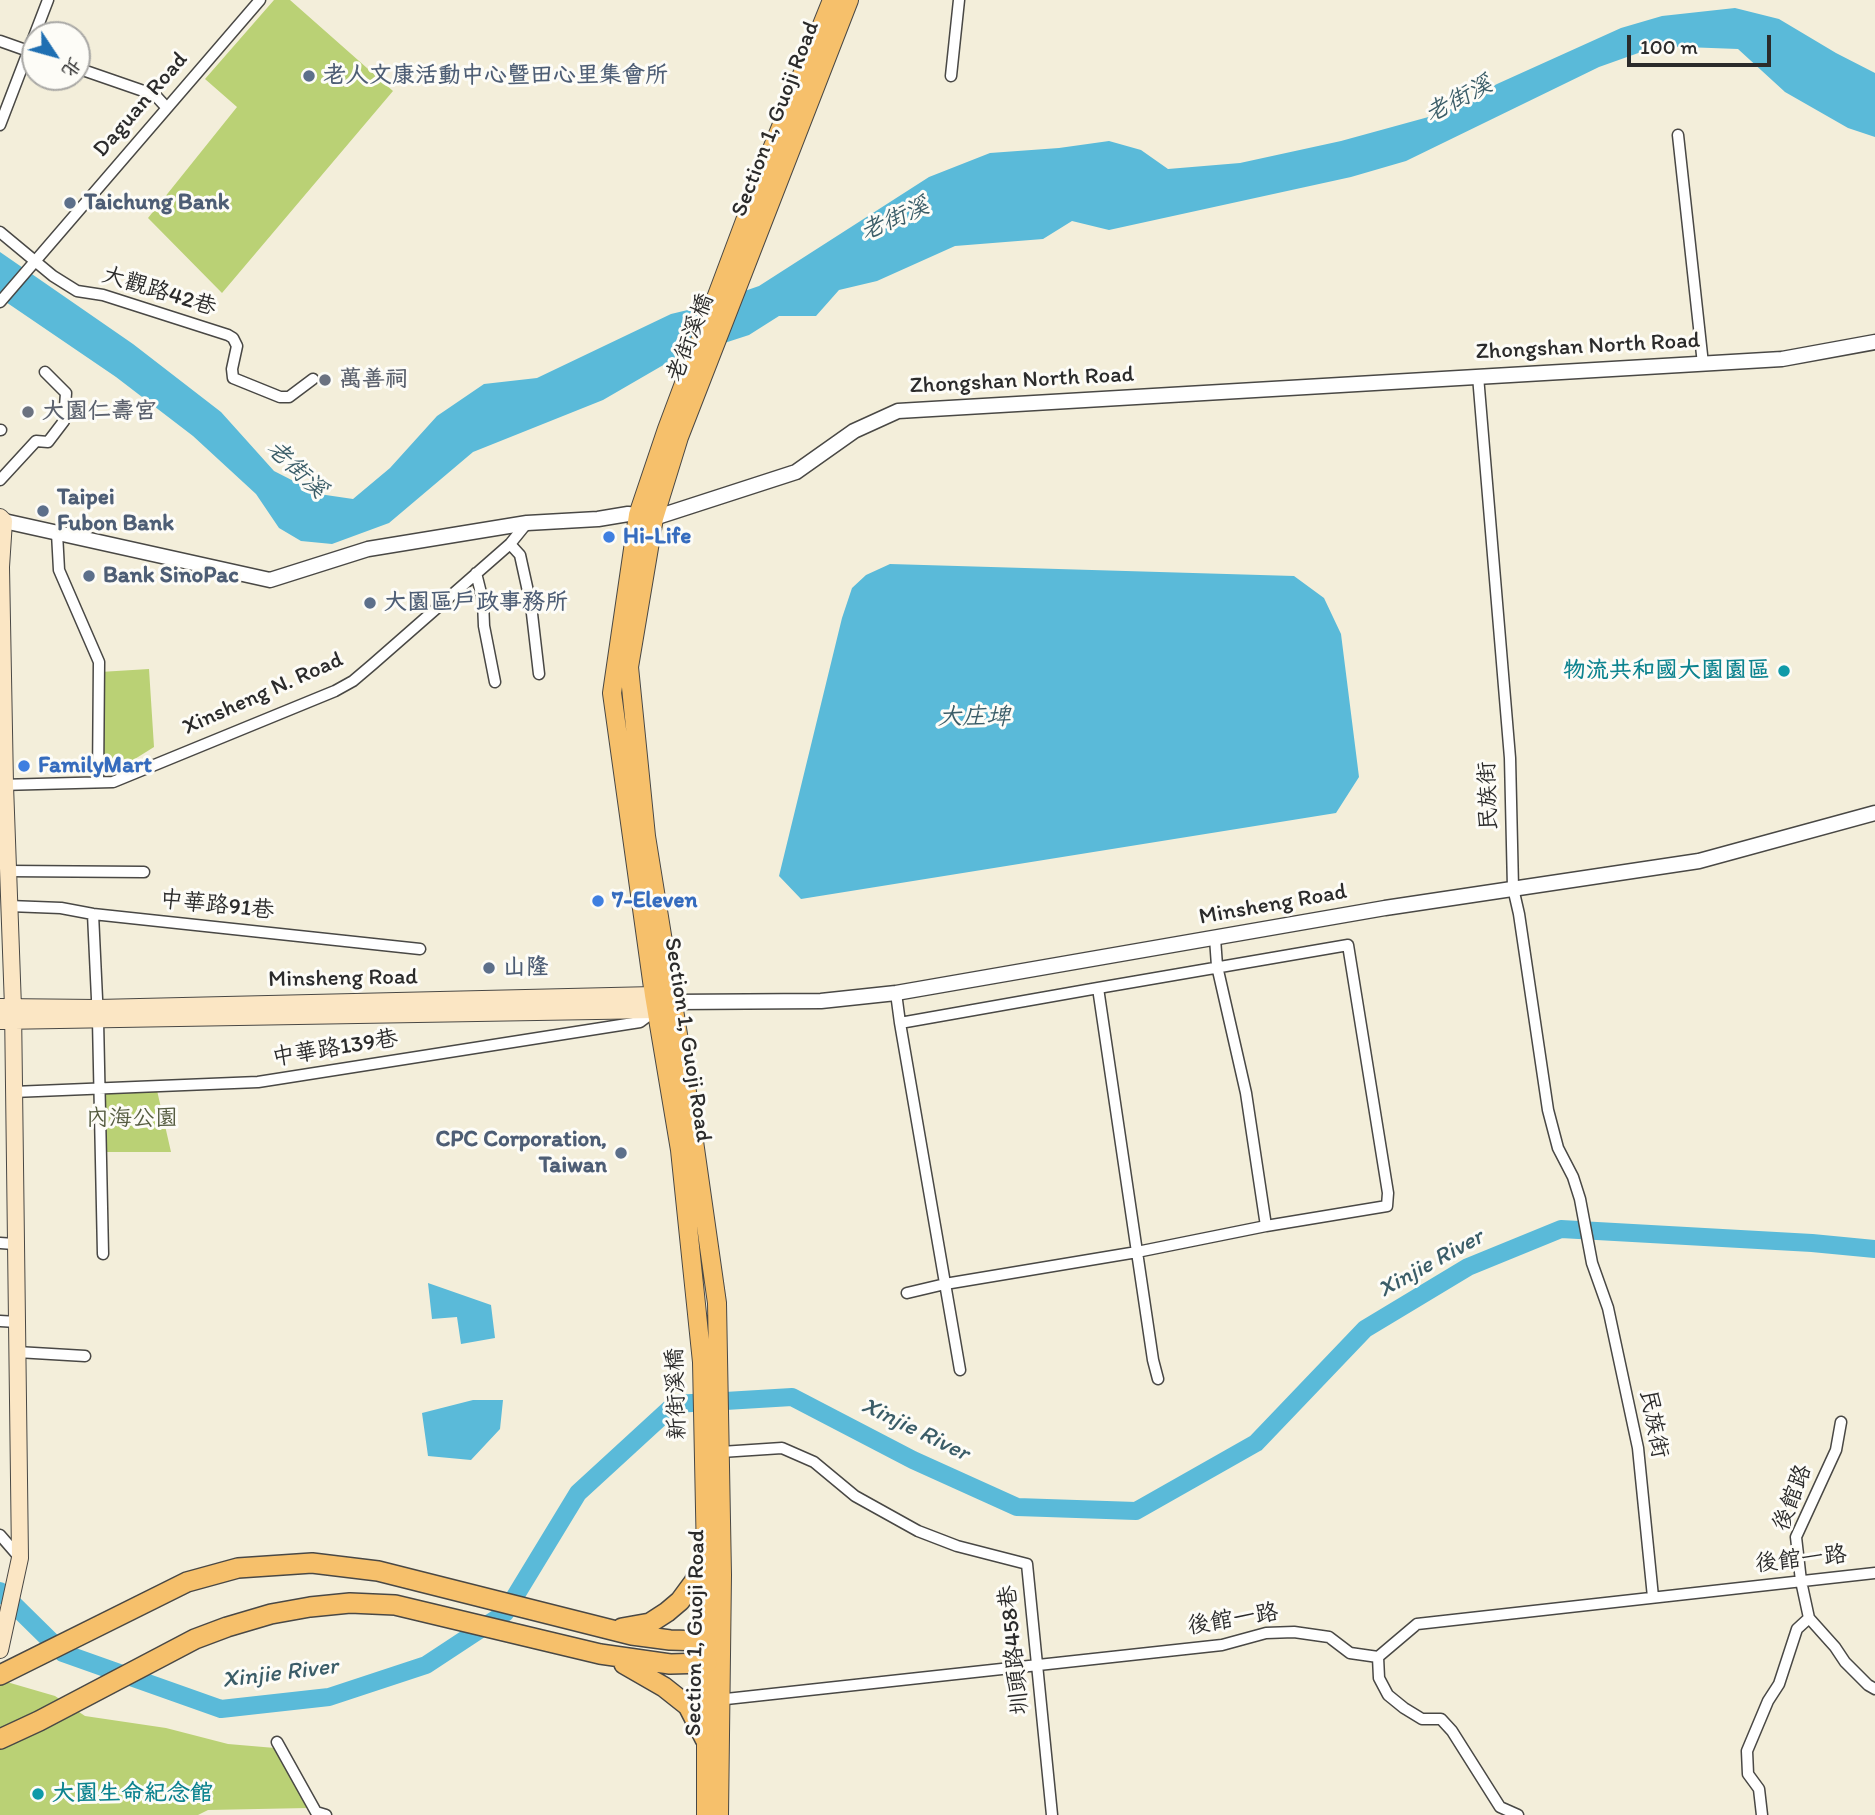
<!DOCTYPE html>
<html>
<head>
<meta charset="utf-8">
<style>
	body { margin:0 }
	#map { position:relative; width:1875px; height:1815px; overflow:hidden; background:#f3eeda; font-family:Itim,"LXGW WenKai TC",sans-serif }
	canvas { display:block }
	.north { position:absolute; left:21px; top:21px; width:70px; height:70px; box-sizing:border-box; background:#fdfcf7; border:2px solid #a9a8a5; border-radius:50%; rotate:126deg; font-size:19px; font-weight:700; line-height:28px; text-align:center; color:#2b2b2b }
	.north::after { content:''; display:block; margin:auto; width:24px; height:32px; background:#1f6fb2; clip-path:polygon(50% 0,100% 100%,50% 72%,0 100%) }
	.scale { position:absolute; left:1627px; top:35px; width:144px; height:32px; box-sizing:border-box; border:4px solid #2b2b2b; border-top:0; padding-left:9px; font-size:21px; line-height:24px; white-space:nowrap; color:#2b2b2b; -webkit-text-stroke:5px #fdfcf7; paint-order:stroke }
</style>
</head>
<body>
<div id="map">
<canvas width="1875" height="1815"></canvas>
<div class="north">北</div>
<div class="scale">100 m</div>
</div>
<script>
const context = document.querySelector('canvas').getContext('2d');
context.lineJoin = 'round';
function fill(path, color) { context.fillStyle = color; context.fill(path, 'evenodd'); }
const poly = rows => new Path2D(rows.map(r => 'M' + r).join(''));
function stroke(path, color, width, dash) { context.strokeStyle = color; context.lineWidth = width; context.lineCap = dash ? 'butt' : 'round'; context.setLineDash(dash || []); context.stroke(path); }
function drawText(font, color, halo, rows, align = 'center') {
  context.font = font + ' Itim,"LXGW WenKai TC",sans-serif'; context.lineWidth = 6; context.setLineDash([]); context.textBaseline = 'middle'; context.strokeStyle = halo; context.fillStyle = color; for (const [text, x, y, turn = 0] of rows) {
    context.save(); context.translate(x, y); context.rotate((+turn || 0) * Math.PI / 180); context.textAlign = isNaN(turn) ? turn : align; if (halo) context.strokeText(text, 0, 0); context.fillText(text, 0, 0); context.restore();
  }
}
fill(poly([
	[274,0,290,0,393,91,222,293,148,218,237,107,205,79],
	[149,669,154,747,114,772,103,770,100,672],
	[156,1086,171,1152,101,1152,100,1087],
	[0,1680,55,1696,85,1716,166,1728,228,1744,275,1748,308,1808,208,1810,198,1815,0,1815]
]), '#bad175');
fill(poly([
	[1735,8,1779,19,1836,53,1875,73,1875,137,1848,128,1785,92,1738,49,1658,46,1599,67,1406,161,1351,177,1109,230,1072,221,1043,239,955,246,877,281,839,290,816,316,779,316,749,335,672,360,603,400,473,452,389,523,332,544,301,541,279,528,256,494,193,436,116,377,0,298,0,252,133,344,221,412,274,471,319,494,353,499,390,468,437,416,484,384,537,378,671,314,696,308,759,286,929,177,990,153,1059,148,1109,141,1141,150,1168,169,1240,163,1341,141,1443,113,1497,84,1621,28,1662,16],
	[890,564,1294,576,1324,598,1341,634,1359,777,1336,813,801,899,779,876,842,618,852,588,866,575],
	[428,1283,491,1305,495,1338,461,1344,457,1317,432,1319],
	[473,1400,503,1400,500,1429,471,1460,428,1456,422,1413]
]), '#5abad9');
stroke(poly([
	[0,1591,63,1653,221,1709,329,1697,426,1665,505,1613,578,1493,675,1404,792,1397,913,1460,1017,1507,1136,1511,1256,1443,1365,1329,1468,1267,1561,1229,1812,1243,1875,1249]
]), '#5abad9', 18);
const minor = poly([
	[0,41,34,53],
	[77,68,155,95,167,108],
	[951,76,959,0],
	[0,125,48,0],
	[1678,135,1703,364],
	[0,232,53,276,77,291,103,295,228,335,233,338,237,346,232,369,233,378,280,397,289,397,313,379],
	[0,302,260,0],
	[1478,376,1510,758,1513,888,1519,914,1548,1110,1558,1148,1573,1177,1580,1199,1592,1263,1608,1308,1638,1448,1653,1597],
	[0,430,1,430],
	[0,480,36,441,48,442,64,421,66,393,45,372],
	[57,533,59,570,99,662,98,782],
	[510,544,520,555,531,605,539,674],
	[476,573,483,601,484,626,495,682],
	[0,785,113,782,335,691,353,681,373,664,510,544,527,523],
	[7,871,144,872],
	[9,906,61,908,93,914,420,949],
	[93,914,98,1020,103,1254],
	[1215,938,1217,966,1246,1093,1266,1226],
	[1348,945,1388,1193,1387,1206,1266,1226,1137,1252,1098,988,1348,945],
	[896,993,900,1023],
	[13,1092,258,1082,640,1022,656,1010],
	[0,1243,14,1244],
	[907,1293,945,1284,1137,1252,1153,1360,1158,1379],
	[0,1321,17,1322],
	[17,1352,85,1356],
	[960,1370,900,1023,1098,988],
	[1841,1422,1836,1450,1796,1537,1801,1581,1809,1618,1835,1647,1845,1662,1868,1685,1875,1689],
	[721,1452,782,1448,814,1462,855,1496,918,1531,957,1546,1027,1564,1052,1815],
	[0,1535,20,1558],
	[1378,1657,1379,1678,1388,1695,1404,1708,1422,1719,1441,1719,1452,1731,1500,1807,1518,1815],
	[717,1700,1222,1645,1266,1633,1294,1632,1329,1637,1350,1653,1378,1657,1417,1624,1875,1573],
	[277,1742,316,1812,326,1815],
	[1762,1815,1759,1789,1748,1774,1747,1751,1768,1701,1779,1684,1797,1629,1809,1618]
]);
const tertiary = poly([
	[4,521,270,580,368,549,527,523,598,519,628,514,654,518,796,472,854,431,898,411,1782,359,1875,342],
	[673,1002,821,1001,896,993,1385,908,1699,861,1875,813]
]);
const secondary = poly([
	[0,517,4,521,1,567,5,785,13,1007,20,1558,0,1650],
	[0,1007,97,1008,654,995,664,999],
	[0,1021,656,1010,667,1005]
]);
const primary = poly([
	[706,1815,706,1558,702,1362,680,1150,654,995,612,693,638,515,667,429,770,154,832,0],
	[719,1815,722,1575,717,1303,685,1078,646,836,629,667,654,518,679,437,849,0]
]);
const motorway = poly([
	[622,1628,650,1623,667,1612,680,1601,694,1582,706,1558],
	[624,1664,664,1687,688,1706,705,1739],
	[0,1675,187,1582,238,1568,312,1563,378,1571,632,1635,670,1640,706,1641],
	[0,1739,39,1721,195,1639,227,1627,271,1614,310,1607,350,1603,395,1605,600,1654,670,1664,707,1663]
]);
stroke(minor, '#494845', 13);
stroke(tertiary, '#494845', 17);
stroke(secondary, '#494845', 18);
stroke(primary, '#494845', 20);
stroke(motorway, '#494845', 22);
stroke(minor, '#fff', 10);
stroke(tertiary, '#fff', 14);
stroke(secondary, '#fbe6c4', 16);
stroke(primary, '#f6c06b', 18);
stroke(motorway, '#f6c06b', 19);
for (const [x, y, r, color] of [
	[309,76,7,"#5c6f8a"],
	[70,203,7,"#5c6f8a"],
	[325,380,7,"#6b7280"],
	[28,412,7,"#6b7280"],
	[43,511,7,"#5c6f8a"],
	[609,537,7,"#3f7fe0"],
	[89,576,7,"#5c6f8a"],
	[370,603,7,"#5c6f8a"],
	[1784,671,7,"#0f9aa8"],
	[24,766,7,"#3f7fe0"],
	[598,901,7,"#3f7fe0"],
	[489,968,7,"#5c6f8a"],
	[621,1153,7,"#5c6f8a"],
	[38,1794,7,"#0f9aa8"]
]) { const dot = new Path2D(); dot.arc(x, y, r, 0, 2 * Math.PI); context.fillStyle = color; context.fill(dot); stroke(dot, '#fdfcf7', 2.5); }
drawText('bold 23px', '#4e5e75', '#fdfcf7', [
	["老人文康活動中心暨田心里集會所",323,76],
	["Taichung Bank",84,203],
	["Taipei",57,498],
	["Fubon Bank",57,524],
	["Bank SinoPac",103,576],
	["大園區戶政事務所",384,603],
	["山隆",503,968],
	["CPC Corporation,",607,1140,"right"],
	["Taiwan",607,1166,"right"]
], 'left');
drawText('23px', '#2b2b2b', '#fdfcf7', [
	["Daguan Road",141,105,-49],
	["Section 1, Guoji Road",776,119,-69],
	["大觀路42巷",159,292,17],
	["老街溪橋",691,338,-69],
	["Zhongshan North Road",1588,347,-3],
	["Zhongshan North Road",1022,381,-3],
	["Xinsheng N. Road",263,694,-24],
	["民族街",1489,796,-92],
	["Minsheng Road",1273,905,-10],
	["中華路91巷",217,906,6],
	["Minsheng Road",343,979,-1],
	["Section 1, Guoji Road",687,1040,81],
	["中華路139巷",335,1049,-9],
	["新街溪橋",677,1394,-92],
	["民族街",1653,1424,79],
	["後館路",1793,1498,-69],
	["後館一路",1801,1560,-6],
	["後館一路",1233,1620,-9],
	["Section 1, Guoji Road",696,1633,-89],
	["圳頭路458巷",1015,1650,-96]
]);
drawText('bold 23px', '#5b616d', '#fdfcf7', [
	["萬善祠",339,380],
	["大園仁壽宮",42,412]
], 'left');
drawText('bold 23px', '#366cbe', '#fdfcf7', [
	["Hi-Life",623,537],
	["FamilyMart",38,766],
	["7-Eleven",612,901]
], 'left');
drawText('bold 23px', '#0d838f', '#fdfcf7', [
	["物流共和國大園園區",1770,671],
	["大園生命紀念館",52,1794,"left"]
], 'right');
drawText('23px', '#565d41', '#fdfcf7', [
	["內海公園",132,1119]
]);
drawText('italic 24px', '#3b5d68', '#fdfcf7', [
	["老街溪",1459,100,-28],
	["老街溪",895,220,-24],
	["老街溪",296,470,43],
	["大庄埤",974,718],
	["Xinjie River",1431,1264,-29],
	["Xinjie River",915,1430,26],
	["Xinjie River",280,1674,-7]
]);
</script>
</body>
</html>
